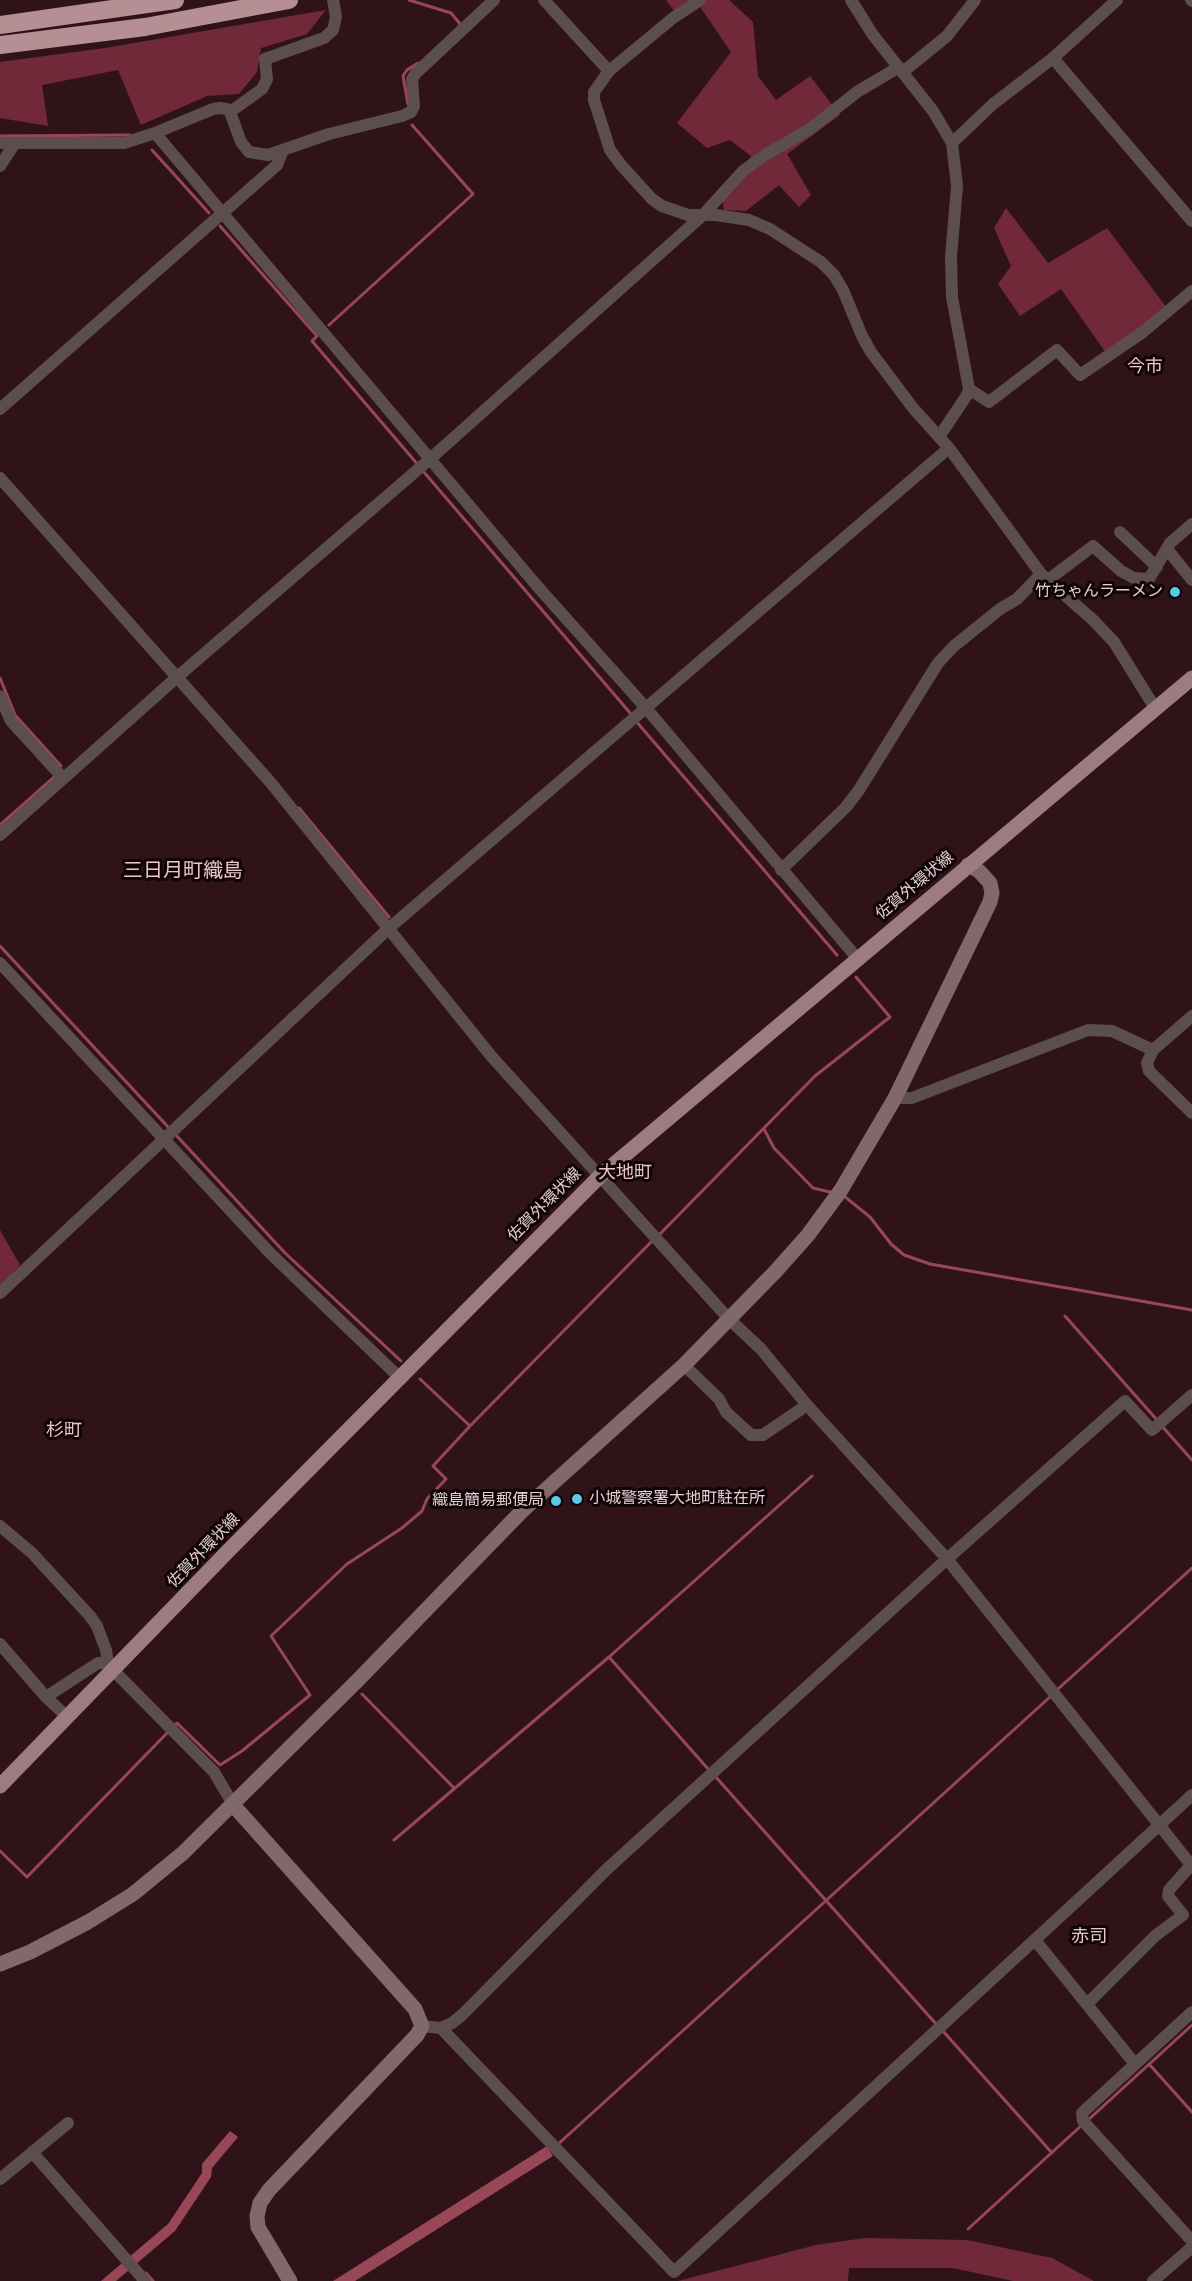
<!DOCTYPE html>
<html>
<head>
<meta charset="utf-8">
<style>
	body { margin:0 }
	canvas { display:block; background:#2f1319 }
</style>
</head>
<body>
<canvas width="1192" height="2281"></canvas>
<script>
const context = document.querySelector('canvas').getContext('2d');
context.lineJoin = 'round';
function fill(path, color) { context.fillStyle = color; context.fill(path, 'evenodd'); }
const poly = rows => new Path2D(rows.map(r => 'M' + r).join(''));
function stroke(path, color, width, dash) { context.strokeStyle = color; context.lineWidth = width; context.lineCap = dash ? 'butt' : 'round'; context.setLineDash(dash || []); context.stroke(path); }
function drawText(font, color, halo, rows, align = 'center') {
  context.font = font + ' "Varela Round","Noto Sans JP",sans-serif'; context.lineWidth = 6; context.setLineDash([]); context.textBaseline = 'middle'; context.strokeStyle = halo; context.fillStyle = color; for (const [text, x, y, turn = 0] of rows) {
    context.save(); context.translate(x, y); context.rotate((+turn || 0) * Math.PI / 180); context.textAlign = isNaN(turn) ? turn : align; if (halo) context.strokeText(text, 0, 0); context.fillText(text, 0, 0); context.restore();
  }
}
fill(poly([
	[666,0,729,0,753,22,758,76,776,100,810,76,840,115,787,154,811,195,799,207,779,185,746,211,724,210,722,199,751,156,730,140,707,148,677,123,731,52,698,4,677,15],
	[326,10,307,34,261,48,257,72,239,94,207,96,141,125,118,70,42,85,48,126,0,118,0,62,105,48],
	[1006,208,1048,263,1107,228,1167,308,1106,353,1061,289,1020,316,998,284,1011,266,994,228],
	[0,1230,20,1265,0,1286],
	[865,2238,967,2240,1052,2258,1094,2281,1013,2281,953,2268,849,2268,848,2281,678,2281,816,2245]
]), '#712839');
fill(poly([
	[230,2131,238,2137,212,2168,211,2177,175,2231,116,2281,101,2281,168,2224,202,2173,202,2164],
	[547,2146,553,2156,355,2281,333,2281]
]), '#984757');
stroke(poly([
	[409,0,451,13,461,25,459,26],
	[408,104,403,76,407,70,418,63],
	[0,136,130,135],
	[152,150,209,213],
	[220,226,317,336,312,341,419,466],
	[329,325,473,194,412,125],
	[423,471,631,714],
	[0,678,15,715,61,766],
	[635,720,837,955],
	[299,808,389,917],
	[0,825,54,777],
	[0,946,170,1129],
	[764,1129,774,1148,813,1188,834,1193],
	[175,1134,285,1253,401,1361],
	[844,1196,870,1217,891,1244,904,1255,930,1264,1192,1310],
	[659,1235,815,1076,890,1017,856,977],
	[1065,1316,1157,1420],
	[420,1379,470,1426],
	[1161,1425,1192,1460],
	[609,1657,709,1770],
	[1058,1689,1192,1568],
	[362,1694,454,1788],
	[174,1726,177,1723,220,1765,242,1751,310,1695,271,1636,347,1564,402,1528,422,1511,427,1499,446,1479,433,1466,470,1426,654,1239],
	[714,1775,937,2025],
	[394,1840,609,1657,812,1476],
	[0,1851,27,1877,169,1731],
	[942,2030,1052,2153],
	[1149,2064,1192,2112],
	[1087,2121,1192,2025],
	[556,2146,1051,1696],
	[968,2229,1082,2125],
	[146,2273,153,2281]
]), '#984757', 3);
stroke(poly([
	[544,0,609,71,594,92,594,100,610,150,621,165,652,199,662,206,688,215,716,215,749,220,770,229,821,262,834,275,843,290,862,336,871,352,913,408,949,448,1041,574,1093,620,1114,642,1155,708],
	[851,0,873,35,933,111,952,143,957,186,951,257,952,297,969,389,967,395,939,437],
	[1191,0,1192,1],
	[1053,58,1192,221],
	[609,71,673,18,700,0],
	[904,71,947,36,975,0],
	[230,112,262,89,267,79,265,59,324,38,333,30,336,17,333,0],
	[155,133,538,587,646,708,857,958],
	[0,143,124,143,155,133,213,109,220,108,227,109,230,112,241,142,249,152,268,155,329,134,402,116,411,112,414,106,412,79,416,73,494,0],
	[952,143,993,104,1053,58,1117,0],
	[0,166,15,143],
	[969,389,989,402,1057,350,1080,375,1143,332,1192,291],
	[0,409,277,165,283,150],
	[0,478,271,783,492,1057,729,1319,761,1349,807,1405,947,1559,1192,1866],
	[1120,532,1157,567],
	[1167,549,1192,580],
	[1048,580,1093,546,1121,571,1134,578,1149,579,1170,543,1192,524],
	[0,696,11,721,63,778],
	[0,835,176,678,430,459,703,215,743,171,765,155,810,129,857,92,899,67],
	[781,870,846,807,859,790,938,663,954,646,1000,609,1017,599,1041,574],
	[0,963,270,1253,400,1378],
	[1153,1050,1147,1063,1149,1071,1192,1113],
	[895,1098,912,1098,1088,1030,1112,1031,1153,1050,1192,1016],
	[0,1293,388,929,949,448],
	[684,1365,719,1399,726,1412,751,1435,763,1435,807,1405],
	[0,1526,32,1553,90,1616,97,1626,106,1650,108,1663,113,1670,214,1772,234,1806],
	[0,1644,46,1697,67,1717],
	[46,1697,98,1663,108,1663],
	[1035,1940,1135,2064],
	[1087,2004,1155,1936,1183,1915,1168,1896,1169,1890,1192,1864],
	[1192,2012,1082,2113,1083,2121,1192,2241],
	[422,2026,441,2028,452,2023,462,2015,606,1870,947,1559,1125,1401,1152,1430,1192,1395],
	[441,2028,674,2272,1192,1795],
	[32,2152,145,2281],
	[0,2179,68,2123],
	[1153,2281,1192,2247]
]), '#5c4d4f', 12);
stroke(poly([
	[234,1806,415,2009,422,2026,417,2035,269,2190,260,2203,257,2216,258,2227,290,2281],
	[0,1964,30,1952,88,1922,133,1894,183,1853,358,1680,522,1511,684,1365,775,1272,808,1235,841,1190,895,1098,990,902,992,893,990,883,979,871,968,865]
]), '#80686b', 15);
stroke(poly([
	[0,1786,233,1546,600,1176,1192,678]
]), '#9c7c80', 15);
stroke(poly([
	[0,25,175,0],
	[0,45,145,27,289,0]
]), '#b58f94', 18);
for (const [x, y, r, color] of [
	[1175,592,6,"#5bc8e7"],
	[577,1499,6,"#5bc8e7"],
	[556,1501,6,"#5bc8e7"]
]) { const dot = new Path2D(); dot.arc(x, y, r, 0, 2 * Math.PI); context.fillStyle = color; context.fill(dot); stroke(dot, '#0f0406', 2); }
drawText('16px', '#e2cdd0', '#0f0406', [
	["竹ちゃんラーメン",1163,592],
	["小城警察署大地町駐在所",589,1499,"left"],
	["織島簡易郵便局",544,1501]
], 'right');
drawText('16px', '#e2cdd0', '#0f0406', [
	["佐賀外環状線",915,886,-40],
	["佐賀外環状線",545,1205,-45],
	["佐賀外環状線",204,1551,-46]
]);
drawText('18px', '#ecc4c9', '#0f0406', [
	["今市",1145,367],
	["大地町",625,1173],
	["杉町",64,1431],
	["赤司",1089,1937]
]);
drawText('20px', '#ecc4c9', '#0f0406', [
	["三日月町織島",183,872]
]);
</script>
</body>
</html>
